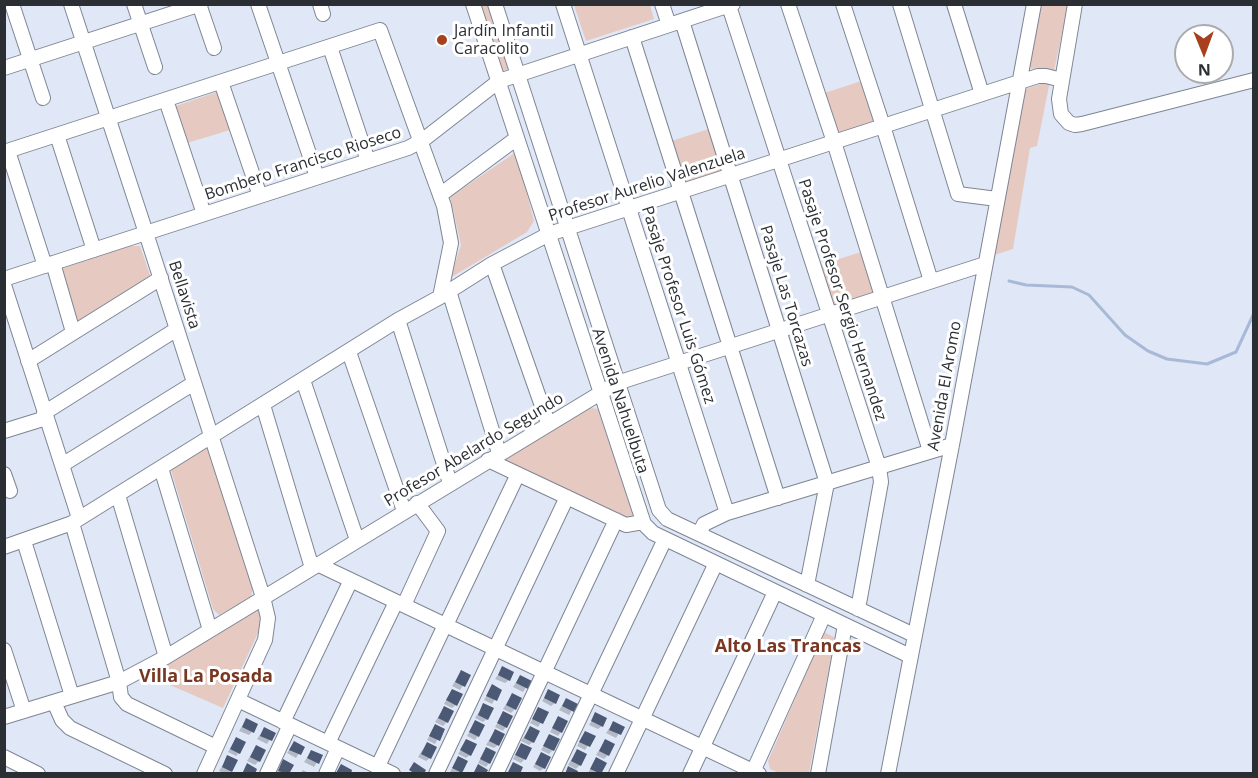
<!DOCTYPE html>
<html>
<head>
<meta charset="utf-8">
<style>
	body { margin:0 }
	#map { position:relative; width:1258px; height:778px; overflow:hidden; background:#e0e8f7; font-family:"Open Sans",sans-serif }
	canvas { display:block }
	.frame { position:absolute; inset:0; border:6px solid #2b2e33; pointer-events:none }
	.north { position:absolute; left:1174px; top:24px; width:60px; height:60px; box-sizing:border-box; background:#fff; border:2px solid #aaabad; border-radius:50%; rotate:179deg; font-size:16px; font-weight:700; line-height:24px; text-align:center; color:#2b2e33 }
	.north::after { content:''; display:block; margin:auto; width:21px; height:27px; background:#a7401d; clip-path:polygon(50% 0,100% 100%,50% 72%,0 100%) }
</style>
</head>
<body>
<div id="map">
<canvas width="1258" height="778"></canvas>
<div class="frame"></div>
<div class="north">N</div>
</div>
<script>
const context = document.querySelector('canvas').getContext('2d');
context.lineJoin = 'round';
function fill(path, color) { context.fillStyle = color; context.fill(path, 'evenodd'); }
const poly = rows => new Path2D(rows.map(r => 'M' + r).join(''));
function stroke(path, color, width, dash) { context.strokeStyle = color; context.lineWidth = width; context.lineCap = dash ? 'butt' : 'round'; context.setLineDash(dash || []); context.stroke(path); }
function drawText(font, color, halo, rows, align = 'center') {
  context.font = font + ' "Open Sans",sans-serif'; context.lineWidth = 6; context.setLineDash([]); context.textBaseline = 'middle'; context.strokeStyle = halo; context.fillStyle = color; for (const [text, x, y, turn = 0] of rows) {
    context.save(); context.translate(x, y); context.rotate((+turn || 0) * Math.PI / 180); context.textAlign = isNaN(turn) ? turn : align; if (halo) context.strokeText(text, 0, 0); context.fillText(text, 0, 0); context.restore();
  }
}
fill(poly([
	[481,5,489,5,509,69,502,71],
	[574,5,650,5,654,19,586,41],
	[1040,5,1068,5,1054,71,1027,68],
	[868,79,883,126,834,142,818,95],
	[1050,81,1037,146,1030,148,1013,249,991,256,1022,90],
	[217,92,230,130,187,143,176,106],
	[715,127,730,175,680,190,665,143],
	[516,152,534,221,527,232,450,278,461,245,450,197],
	[128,246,140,246,151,278,84,320,76,322,61,269],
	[867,250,882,297,829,315,814,267],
	[586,407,598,409,633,515,630,518,501,459],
	[207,447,253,588,251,597,219,615,213,609,171,470],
	[260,608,262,616,258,633,223,708,149,676],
	[824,632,834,637,833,647,809,773,779,773,770,769,768,761]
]), '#e6cac1');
fill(poly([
	[503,668,509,680,505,683,495,679],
	[461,672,469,676,460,690,452,686],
	[520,676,530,681,523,692,513,687],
	[492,686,500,690,492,704,484,700],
	[452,690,456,705,452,708,444,704],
	[549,691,555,703,551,706,542,701],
	[512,695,515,709,511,713,503,709],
	[567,699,576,704,569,715,559,710],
	[484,705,487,719,483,722,475,718],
	[444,708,447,722,443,726,435,722],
	[539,709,547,713,538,727,530,723],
	[503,713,506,727,503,731,495,727],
	[596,714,602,726,598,729,589,725],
	[558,718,561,732,558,736,550,732],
	[246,720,252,732,249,735,239,731],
	[475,722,478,736,475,740,467,736],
	[613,723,623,727,616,738,606,733],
	[435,726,443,730,435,744,427,740],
	[530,728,533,742,529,745,521,741],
	[264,729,274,733,267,744,257,739],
	[495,731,498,745,494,748,486,745],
	[585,732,594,736,585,750,577,746],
	[550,736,553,750,549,754,541,750],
	[236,739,239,753,236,756,228,752],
	[467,740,470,755,466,758,458,754],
	[605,741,608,755,604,759,596,755],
	[294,743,303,747,296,758,287,753],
	[427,743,430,758,426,761,418,757],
	[521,745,525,759,521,763,513,759],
	[256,747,259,761,255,765,247,761],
	[486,749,489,763,486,767,478,763],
	[312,751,321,756,314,767,304,762],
	[577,751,580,765,576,769,568,765],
	[541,754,544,768,540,771,533,767],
	[228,757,231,771,225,774,219,771],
	[458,758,461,772,454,774,450,772],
	[596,759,605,763,599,773,588,773],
	[284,761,288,774,276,774,280,765],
	[303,770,311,774,300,774]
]), '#0003');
stroke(poly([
	[1009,281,1026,285,1072,287,1089,295,1125,335,1148,351,1167,359,1207,364,1236,352,1254,313]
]), '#a8b9d8', 3);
fill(poly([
	[502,666,514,672,510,681,498,675],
	[461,670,471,675,465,687,455,682],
	[520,675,532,681,528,689,516,683],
	[492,684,502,690,497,701,486,696],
	[452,689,463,694,457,706,446,700],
	[548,689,560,695,556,704,544,698],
	[512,693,522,698,516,710,506,705],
	[566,698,578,704,574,712,562,706],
	[483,703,494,708,488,720,478,715],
	[444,706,454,711,448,723,438,718],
	[538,707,549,712,543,724,532,719],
	[503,711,513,716,507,728,497,723],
	[595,712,607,718,603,727,591,721],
	[558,716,568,721,562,733,552,728],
	[246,718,258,724,254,733,242,727],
	[475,720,485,725,479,737,469,732],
	[613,721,625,727,621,735,609,730],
	[435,724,445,729,440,741,429,736],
	[530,726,540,731,534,743,524,738],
	[264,727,276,733,272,741,260,736],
	[495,729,505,734,499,746,489,741],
	[585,731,596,736,590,747,579,742],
	[549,734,560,739,554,751,543,746],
	[236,737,246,742,240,754,230,749],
	[466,739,477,744,471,756,460,750],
	[605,739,615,744,609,756,599,751],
	[294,741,305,747,301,755,289,750],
	[427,742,437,747,431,759,421,754],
	[521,743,532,748,526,760,515,755],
	[256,745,266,750,260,762,250,757],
	[486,747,496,752,490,764,480,759],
	[577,749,587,754,581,766,571,761],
	[311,750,323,755,319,764,307,758],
	[541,752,551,757,545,769,535,764],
	[227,755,238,760,232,772,222,767],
	[458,756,468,761,462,773,452,768],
	[596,757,607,763,601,774,590,769],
	[283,759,294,765,289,774,278,771],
	[414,762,426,770,424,774,415,774,409,770],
	[513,762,523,767,520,774,507,774],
	[247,763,257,769,255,774,242,774],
	[341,764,352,770,351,774,336,773],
	[478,764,488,770,486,774,473,774],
	[568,766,578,771,577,774,565,774]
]), '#4b5975');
const minor = poly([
	[12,4,43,98],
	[71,4,146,233,263,597,268,618,265,640,204,774],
	[134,4,155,67],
	[199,4,214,48],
	[258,4,317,177],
	[320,4,323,14],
	[473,4,644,524,653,533,910,656],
	[495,4,659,510,667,519,914,635],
	[563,4,727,513],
	[662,4,669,25],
	[788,4,834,142,930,451],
	[843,4,883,126,931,281],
	[900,4,958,194,997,199],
	[954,4,982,94],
	[1075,4,1059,99,1061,114,1069,123,1075,125,1082,124,1254,80],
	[729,6,879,467,881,482,858,609],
	[682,21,827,483,807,585],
	[632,37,778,498],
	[330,47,368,161],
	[4,68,201,4],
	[221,82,260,196],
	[166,100,204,214],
	[57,135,94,250],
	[8,151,45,266],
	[4,152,380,30,444,206,451,243,440,297],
	[440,195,517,138],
	[53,263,73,332],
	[492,264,548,423],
	[4,279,408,148,423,140,499,81,733,4],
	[4,285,79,518],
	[449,291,499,453],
	[398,320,450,483],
	[349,352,404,511],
	[28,361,161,278],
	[303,380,357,540],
	[263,405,312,568],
	[44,413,177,329],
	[4,431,46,418],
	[488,460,626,525,643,522],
	[62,465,194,383],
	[161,468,210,630],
	[4,474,10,491],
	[118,495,166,657],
	[72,523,119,682,121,697,127,704,216,747],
	[699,534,704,524,727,513,952,445],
	[24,541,72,696],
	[4,547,72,523,398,320,440,297,492,264,549,234,1038,76,1046,76,1062,80],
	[317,564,759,774],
	[404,605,438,531,417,503],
	[446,625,518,474],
	[4,650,24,711],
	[238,700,393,774],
	[54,702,62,720,70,728,165,774],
	[4,717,119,682,166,657,617,383,985,264],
	[283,722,351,580],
	[328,743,396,602],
	[4,757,38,774],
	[378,766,445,625],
	[267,774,290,725],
	[326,774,338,748],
	[436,774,567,497],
	[496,774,616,520],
	[553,774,665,539],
	[616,774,716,563],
	[690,774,775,592],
	[752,774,824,615],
	[818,774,845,625],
	[888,774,952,445,1034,4]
]);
stroke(minor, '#7e8593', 16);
stroke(minor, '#fff', 14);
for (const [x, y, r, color] of [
	[442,40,6,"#a7401d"]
]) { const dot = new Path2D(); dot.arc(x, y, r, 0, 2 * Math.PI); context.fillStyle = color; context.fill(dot); stroke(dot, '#fff', 2); }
drawText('16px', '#2b2e33', '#fff', [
	["Jardín Infantil",454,31],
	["Caracolito",454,49]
], 'left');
drawText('16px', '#2b2e33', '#fff', [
	["Bombero Francisco Rioseco",303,164,-18],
	["Profesor Aurelio Valenzuela",647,185,-18],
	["Bellavista",184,295,72],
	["Pasaje Las Torcazas",786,296,73],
	["Pasaje Profesor Sergio Hernandez",842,300,72],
	["Pasaje Profesor Luis Gómez",678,305,72],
	["Avenida El Aromo",945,386,-80],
	["Avenida Nahuelbuta",620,401,72],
	["Profesor Abelardo Segundo",474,450,-31]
]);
drawText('bold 18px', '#793621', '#fff', [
	["Alto Las Trancas",788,647],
	["Villa La Posada",206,677]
]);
</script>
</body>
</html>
